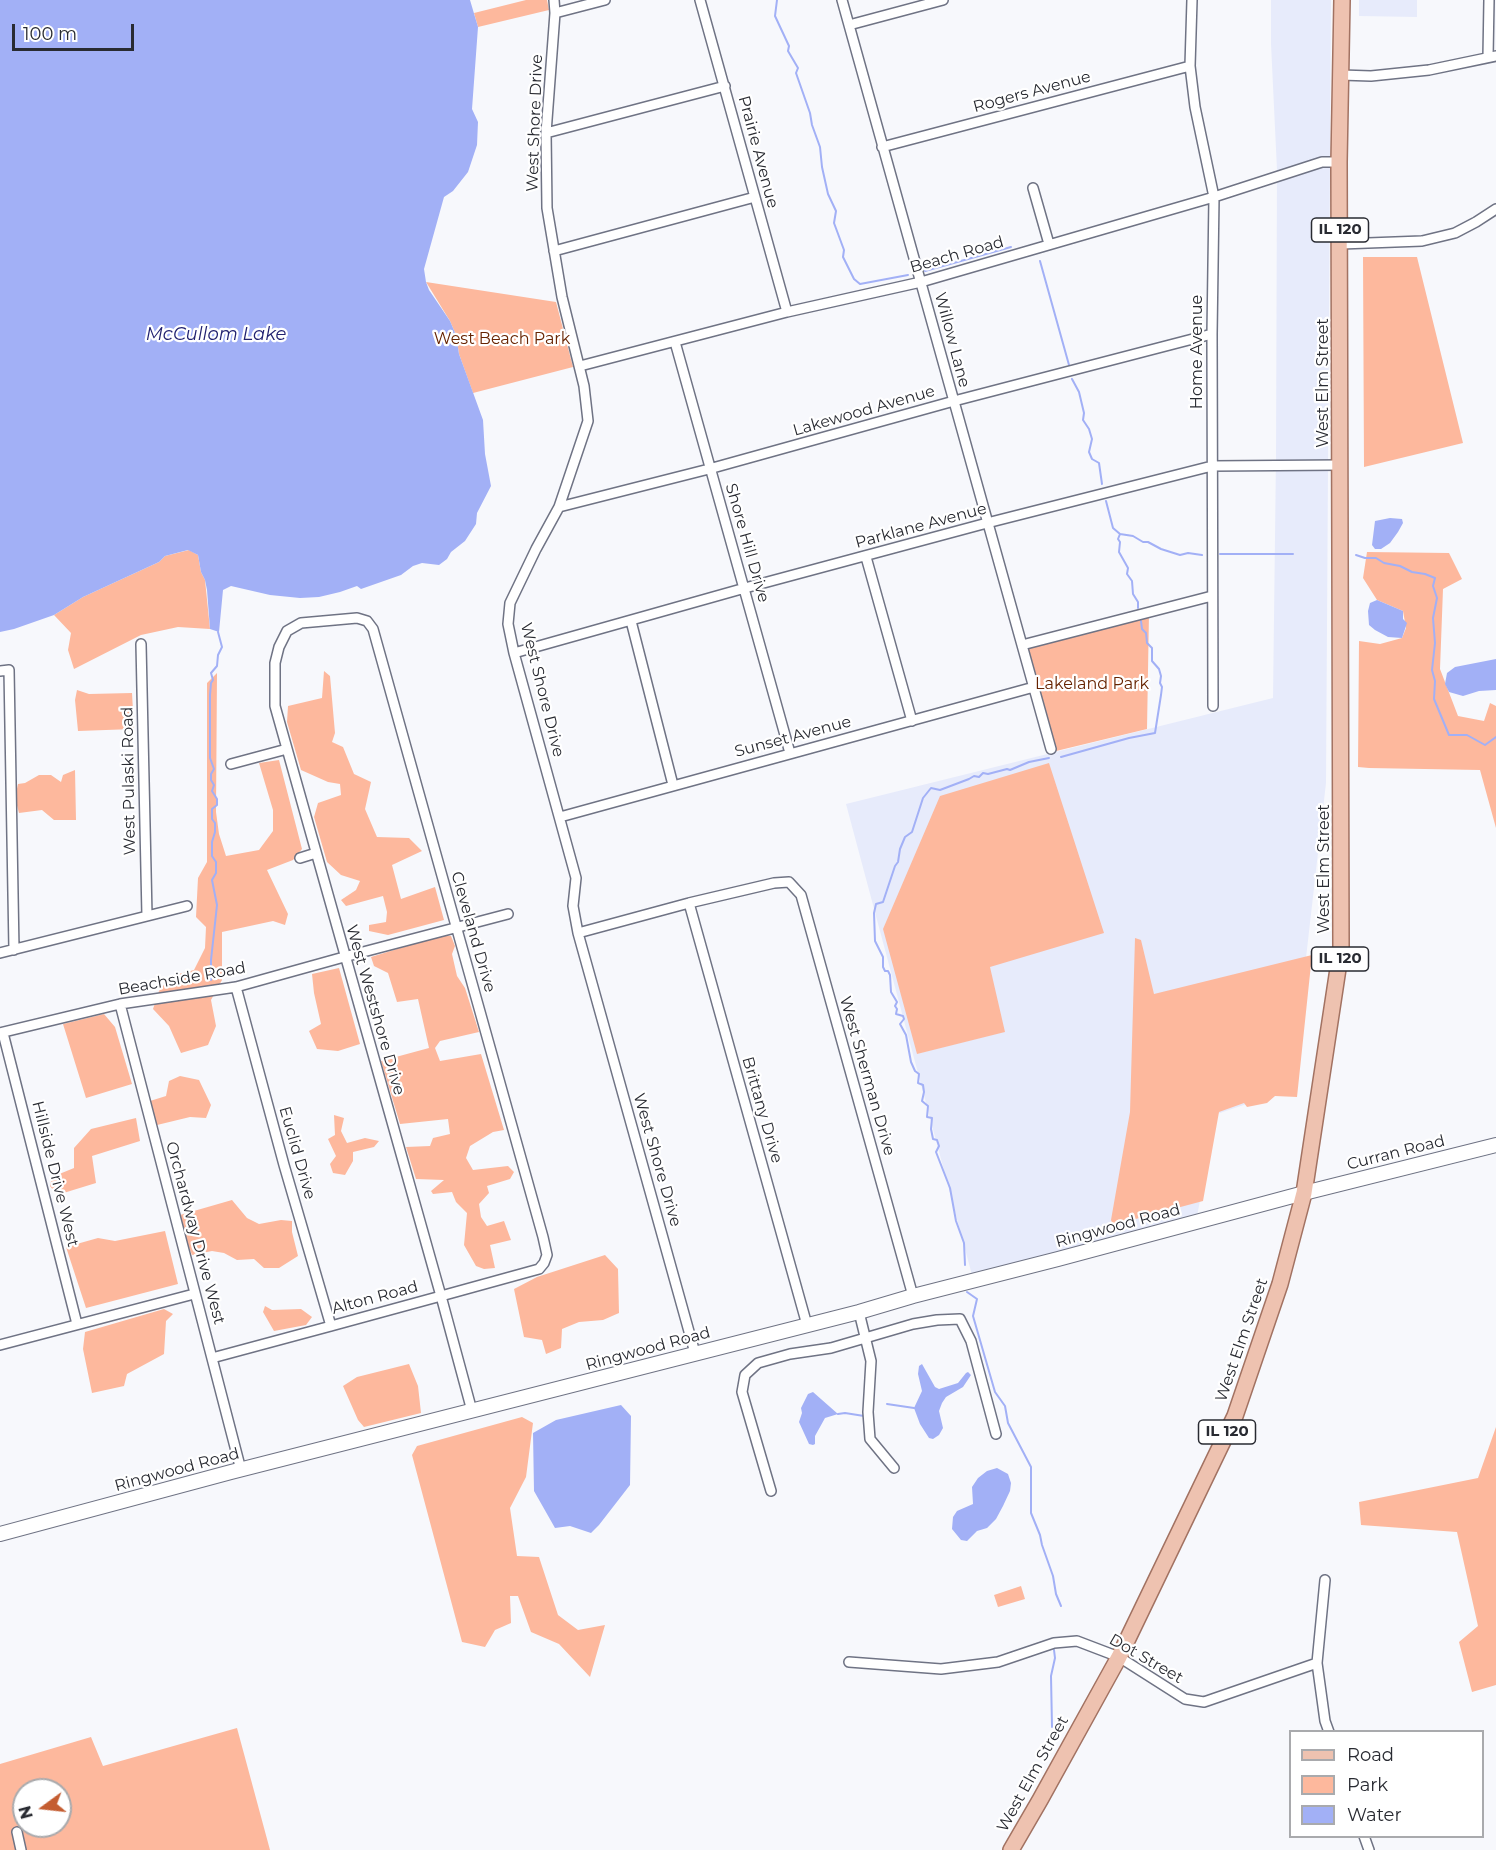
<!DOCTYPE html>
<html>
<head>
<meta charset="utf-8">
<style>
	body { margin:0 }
	#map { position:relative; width:1496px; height:1850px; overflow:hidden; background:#f7f8fc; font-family:Montserrat,sans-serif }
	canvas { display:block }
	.legend { position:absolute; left:1289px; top:1730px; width:195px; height:108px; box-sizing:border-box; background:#fff; border:2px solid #a9aaad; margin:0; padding:8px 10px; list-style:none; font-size:18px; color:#292b32 }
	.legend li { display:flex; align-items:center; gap:12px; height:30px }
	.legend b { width:30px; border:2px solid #a9aaad }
	.north { position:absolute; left:12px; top:1778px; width:60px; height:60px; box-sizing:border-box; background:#fff; border:2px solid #a9aaad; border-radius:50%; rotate:255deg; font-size:16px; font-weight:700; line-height:24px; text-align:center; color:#292b32 }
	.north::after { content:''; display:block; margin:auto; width:21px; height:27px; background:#c45d31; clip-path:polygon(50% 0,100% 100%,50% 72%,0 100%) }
	.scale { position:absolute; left:12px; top:24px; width:122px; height:27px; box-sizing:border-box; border:3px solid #292b32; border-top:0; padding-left:8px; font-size:18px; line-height:21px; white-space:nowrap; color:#292b32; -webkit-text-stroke:4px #fff; paint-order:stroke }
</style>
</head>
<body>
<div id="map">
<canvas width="1496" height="1850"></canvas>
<ul class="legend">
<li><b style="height:8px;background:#eec2b0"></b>Road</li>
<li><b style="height:16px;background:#fdb89d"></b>Park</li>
<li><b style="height:16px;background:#a2b0f6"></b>Water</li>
</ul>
<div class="north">N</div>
<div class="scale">100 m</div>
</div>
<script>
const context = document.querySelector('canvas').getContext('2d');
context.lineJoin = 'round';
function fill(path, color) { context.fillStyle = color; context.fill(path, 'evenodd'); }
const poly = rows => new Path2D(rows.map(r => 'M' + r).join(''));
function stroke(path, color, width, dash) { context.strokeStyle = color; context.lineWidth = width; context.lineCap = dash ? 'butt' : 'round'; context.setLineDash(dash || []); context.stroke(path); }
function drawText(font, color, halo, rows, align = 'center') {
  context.font = font + ' Montserrat,sans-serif'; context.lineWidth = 4.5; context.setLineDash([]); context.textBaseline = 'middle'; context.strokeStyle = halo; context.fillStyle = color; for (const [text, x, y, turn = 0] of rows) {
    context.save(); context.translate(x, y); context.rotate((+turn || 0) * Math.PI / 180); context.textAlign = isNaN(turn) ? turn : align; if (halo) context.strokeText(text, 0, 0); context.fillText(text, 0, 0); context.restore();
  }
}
fill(poly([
	[1271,0,1331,0,1326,783,1291,1089,1217,1114,1197,1216,972,1275,846,804,1273,698,1276,457,1277,170,1271,44],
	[1359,0,1417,0,1417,17,1359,16]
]), '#e7ebfb');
fill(poly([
	[526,0,547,0,549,10,478,27,474,13],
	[1363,257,1417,257,1463,443,1364,467],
	[426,282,556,302,573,367,473,393,459,354,456,335,450,321],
	[189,550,198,555,201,572,205,580,210,629,178,627,141,635,74,669,68,650,71,633,54,615,83,597,159,562,165,556],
	[1367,552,1449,553,1462,579,1443,589,1440,669,1458,716,1484,721,1490,703,1496,706,1496,828,1480,770,1369,768,1358,767,1359,641,1380,644,1402,638,1406,628,1403,611,1377,600,1363,578],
	[1149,613,1147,729,1052,752,1022,645],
	[324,671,330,676,335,733,332,742,343,747,354,774,371,782,365,809,377,837,409,838,422,851,392,865,401,899,435,887,444,920,388,935,369,931,369,925,386,922,387,912,383,896,346,906,341,900,356,890,360,881,341,875,327,862,314,817,318,803,341,795,340,784,328,782,301,770,287,722,288,706,322,698],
	[217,673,216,812,219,834,226,856,259,850,273,831,273,810,259,763,279,760,302,849,293,860,267,870,288,914,285,925,273,921,222,932,222,980,211,1000,216,1026,208,1045,181,1053,169,1026,153,1009,159,991,171,976,194,970,205,948,206,927,196,917,198,878,207,862,207,683],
	[77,690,89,694,132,693,134,729,78,731,75,700],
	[1049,763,1104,933,990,967,1005,1032,917,1054,883,929,940,796],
	[75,770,76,820,54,820,42,810,19,813,15,798,18,784,25,783,39,775,51,775,61,782,63,775],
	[443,935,451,936,455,946,452,954,457,976,465,988,479,1032,440,1041,435,1048,440,1061,481,1054,504,1130,493,1132,470,1146,466,1158,473,1170,508,1166,514,1172,510,1179,487,1186,489,1193,479,1204,481,1217,487,1226,504,1221,511,1240,490,1245,495,1268,484,1269,476,1266,464,1245,467,1213,456,1202,452,1192,433,1194,431,1191,444,1180,416,1179,406,1147,430,1146,433,1138,450,1134,448,1119,400,1124,381,1061,429,1048,418,999,397,1002,388,973,374,966,371,957],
	[1135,938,1141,940,1154,994,1312,955,1297,1097,1275,1096,1267,1103,1247,1107,1244,1103,1219,1112,1203,1201,1113,1225,1111,1220,1130,1112],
	[339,968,360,1044,338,1051,317,1049,309,1031,321,1024,314,993,312,974],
	[104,1014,115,1027,132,1084,86,1098,63,1024],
	[180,1076,199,1080,211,1105,206,1118,190,1117,157,1125,152,1115,150,1101,166,1096,169,1081],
	[334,1115,344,1118,341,1131,347,1143,365,1138,379,1141,374,1147,353,1152,353,1161,345,1175,333,1173,330,1164,336,1156,328,1139,335,1135],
	[136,1118,140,1141,92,1156,96,1183,57,1195,50,1186,52,1177,74,1168,74,1148,91,1129],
	[232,1200,247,1218,259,1224,281,1220,292,1221,292,1232,298,1256,279,1268,264,1268,254,1259,237,1260,224,1253,212,1251,192,1255,186,1240,180,1215],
	[165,1231,178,1284,86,1308,66,1247,98,1238,115,1241],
	[605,1255,618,1269,619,1313,603,1320,579,1322,562,1329,561,1348,546,1354,542,1340,524,1337,514,1289,537,1277],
	[265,1306,272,1310,301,1309,312,1317,306,1325,274,1331,263,1312],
	[164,1309,173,1314,166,1321,164,1354,127,1374,124,1386,92,1393,83,1349,85,1332],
	[409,1364,418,1386,421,1413,364,1427,358,1420,343,1386,357,1377],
	[522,1417,533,1423,526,1477,510,1508,517,1556,539,1557,558,1615,578,1630,605,1625,590,1677,559,1644,531,1632,518,1596,510,1596,511,1623,495,1630,485,1647,462,1642,412,1455,417,1446],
	[1496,1427,1496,1685,1472,1692,1459,1642,1478,1626,1457,1532,1361,1525,1359,1502,1478,1478],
	[1021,1586,1025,1599,998,1607,994,1595],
	[237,1728,270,1850,0,1850,0,1764,91,1737,103,1766],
	[24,1790,60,1790,60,1826,24,1826]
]), '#fdb89d');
fill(poly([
	[0,0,470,0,478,27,472,109,478,122,477,145,468,172,453,191,444,197,424,269,426,282,429,290,450,321,456,335,459,354,483,420,485,454,491,486,477,513,476,524,465,541,451,552,447,559,439,565,422,563,413,566,401,575,361,589,357,586,340,592,319,597,300,598,270,595,231,586,223,590,219,632,210,629,207,590,205,580,201,572,198,555,188,550,165,556,159,562,83,597,54,615,14,629,0,632],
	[1390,518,1402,519,1403,523,1398,532,1390,543,1381,549,1375,549,1372,545,1375,521],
	[1377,600,1403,611,1403,619,1407,623,1402,638,1388,637,1375,630,1369,625,1368,611,1370,603],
	[1496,659,1496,690,1479,691,1463,696,1449,692,1445,684,1447,673,1455,667],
	[922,1364,935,1387,939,1389,958,1383,966,1373,968,1372,971,1375,963,1387,946,1397,942,1403,939,1411,943,1428,939,1435,933,1439,929,1438,920,1424,914,1408,922,1391,918,1374,919,1366],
	[813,1392,838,1414,825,1418,815,1436,815,1444,813,1445,809,1444,799,1422,802,1413,801,1408,808,1394],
	[621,1405,631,1416,630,1485,599,1525,591,1533,570,1526,555,1528,534,1491,533,1433,556,1420],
	[997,1468,1008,1474,1011,1483,1010,1491,1003,1506,996,1519,987,1528,977,1531,967,1541,961,1540,952,1529,953,1517,957,1511,973,1504,972,1487,978,1478,987,1471]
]), '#a2b0f6');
stroke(poly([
	[777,0,775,16,789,46,788,51,798,68,796,73,810,113,812,125,820,147,822,167,828,194,836,211,834,223,844,250,843,257,854,279,860,284,908,275],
	[1040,261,1069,365],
	[925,271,1011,247],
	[1072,379,1079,392,1084,413,1083,420,1089,429,1092,439,1089,452,1092,459,1099,463,1102,484],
	[1106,501,1113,528,1120,534,1133,536,1143,542,1148,542,1161,549,1180,555,1188,553,1202,555],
	[1120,534,1118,539,1120,542,1119,552,1128,568,1127,574,1132,581,1133,594,1138,602,1138,608],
	[1220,554,1293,554],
	[1356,555,1365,558,1376,558,1384,563,1400,566,1412,572,1425,574,1435,578,1433,586,1437,598,1433,618,1435,643,1432,670,1435,681,1434,699,1449,735,1467,735,1485,745,1496,737],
	[1061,757,1129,738,1155,733,1161,695,1162,687,1160,683,1161,676,1159,669,1152,661,1152,648,1147,643,1146,633,1142,629,1141,621],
	[211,980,211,960,217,905,212,880,216,873,216,862,212,856,212,842,215,832,215,823,212,819,212,809,217,805,217,799,212,791,214,785,211,780,211,774,214,769,210,758,210,695,211,683,213,680,211,673,217,666,218,655,222,647,218,632],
	[965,1265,964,1243,956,1221,950,1188,936,1152,939,1146,937,1140,933,1139,931,1129,932,1118,927,1117,928,1106,922,1101,924,1092,923,1085,918,1083,919,1074,915,1071,911,1062,906,1035,900,1024,904,1019,903,1016,896,1014,897,1009,895,1006,897,1002,891,992,890,975,888,971,885,971,883,967,883,957,875,941,874,913,876,904,883,902,895,866,898,862,900,849,905,837,912,832,923,798,931,788,940,790,969,779,974,776,979,777,983,773,988,774,1007,769,1010,770,1029,762,1049,758],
	[967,1292,977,1299,973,1316,995,1392,1005,1406,1008,1423,1031,1467,1031,1513,1040,1535,1042,1545,1053,1576,1056,1594,1061,1606],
	[887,1404,914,1408],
	[838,1414,845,1413,864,1416],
	[1052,1727,1051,1676,1055,1658,1054,1650]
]), '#a2b0f6', 2);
const street = poly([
	[554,0,555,13,546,133,547,208,562,297,584,386,588,421,559,507,536,549,510,603,508,624,514,653,576,878,573,906,578,933,695,1353],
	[700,0,787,312],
	[842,0,1051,749],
	[1192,0,1190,66,1195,107,1214,197,1212,334,1213,706],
	[555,13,605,0],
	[849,25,943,0],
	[1488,57,1489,0],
	[1341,75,1371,76,1429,70,1496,56],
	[546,133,725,86],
	[882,147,1190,66],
	[1033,188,1049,244],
	[1341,244,1422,241,1455,233,1476,222,1496,209],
	[554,251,755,197],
	[675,342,790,753],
	[580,366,787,312,921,282,1214,197,1322,162,1339,162],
	[559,507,709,469,954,401,1212,334],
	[866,557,912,721],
	[631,621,673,785],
	[141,644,147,916],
	[1022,645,1212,596],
	[514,653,745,588,987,523,1212,466,1341,465],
	[0,671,9,670,14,950],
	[231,764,287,749],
	[560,817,1034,687],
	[300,858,316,853],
	[689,903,807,1325],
	[578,933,689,903,774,883,789,882,801,895,913,1296],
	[0,953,187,906],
	[236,987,284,1165,331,1326],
	[120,1004,241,1470],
	[0,1033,120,1004,236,987,344,957,508,914],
	[3,1033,77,1324],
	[859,1312,871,1361,868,1412,870,1439,894,1468],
	[0,1345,194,1294],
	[212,1358,331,1326,441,1296,539,1269,544,1263,547,1255,543,1237,373,629,367,621,357,618,301,623,287,631,279,647,275,663,275,706,441,1296,472,1411],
	[771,1491,742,1392,745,1375,758,1363,790,1354,831,1348,913,1324,937,1320,960,1319,971,1341,996,1434],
	[1325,1580,1317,1663,1325,1721,1329,1732],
	[849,1662,941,1669,998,1662,1054,1643,1077,1641,1119,1657,1185,1699,1204,1702,1317,1663],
	[17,1832,21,1850],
	[1364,1836,1369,1850]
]);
const secondary = poly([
	[0,1534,231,1472,859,1312,913,1296,1058,1259,1304,1193,1496,1145]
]);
const primary = poly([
	[1011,1850,1040,1800,1119,1657,1235,1416,1280,1284,1304,1193,1341,949,1339,162,1342,0]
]);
stroke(street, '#6f7384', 12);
stroke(secondary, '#6f7384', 16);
stroke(primary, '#a27262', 18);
stroke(street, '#fff', 9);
stroke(secondary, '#fff', 14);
stroke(primary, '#eec2b0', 15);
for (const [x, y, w] of [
	[1340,230,57],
	[1340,959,57],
	[1227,1432,57]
]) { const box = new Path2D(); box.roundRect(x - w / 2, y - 12, w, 24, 4.5); context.fillStyle = '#fff'; context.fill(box); stroke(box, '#292b32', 1.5); }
drawText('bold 15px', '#292b32', null, [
	["IL 120",1340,230],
	["IL 120",1340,959],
	["IL 120",1227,1432]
]);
drawText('16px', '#292b32', '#fff', [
	["Rogers Avenue",1032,92,-15],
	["West Shore Drive",535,123,-88],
	["Prairie Avenue",758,152,75],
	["Beach Road",957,255,-16],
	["Willow Lane",952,340,75],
	["Home Avenue",1197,352,-90],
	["West Elm Street",1323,383,-90],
	["Lakewood Avenue",864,411,-16],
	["Parklane Avenue",921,526,-15],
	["Shore Hill Drive",747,543,74],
	["West Shore Drive",542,690,76],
	["Sunset Avenue",793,737,-15],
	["West Pulaski Road",129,781,-91],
	["West Elm Street",1324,869,-90],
	["Cleveland Drive",473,932,74],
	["Beachside Road",182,979,-10],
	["West Westshore Drive",375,1010,74],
	["West Sherman Drive",867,1076,74],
	["Brittany Drive",762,1110,74],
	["Euclid Drive",297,1153,74],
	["Curran Road",1396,1153,-14],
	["West Shore Drive",657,1160,74],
	["Hillside Drive West",55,1174,76],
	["Ringwood Road",1118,1226,-15],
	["Orchardway Drive West",195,1233,75],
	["Alton Road",375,1298,-15],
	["West Elm Street",1242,1340,-71],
	["Ringwood Road",648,1349,-15],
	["Ringwood Road",177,1470,-15],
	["Dot Street",1146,1659,30],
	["West Elm Street",1033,1774,-61]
]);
drawText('16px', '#672402', '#fff', [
	["West Beach Park",502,339],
	["Lakeland Park",1092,684]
]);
drawText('italic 18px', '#212170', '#fff', [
	["McCullom Lake",216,335]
]);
</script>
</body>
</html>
